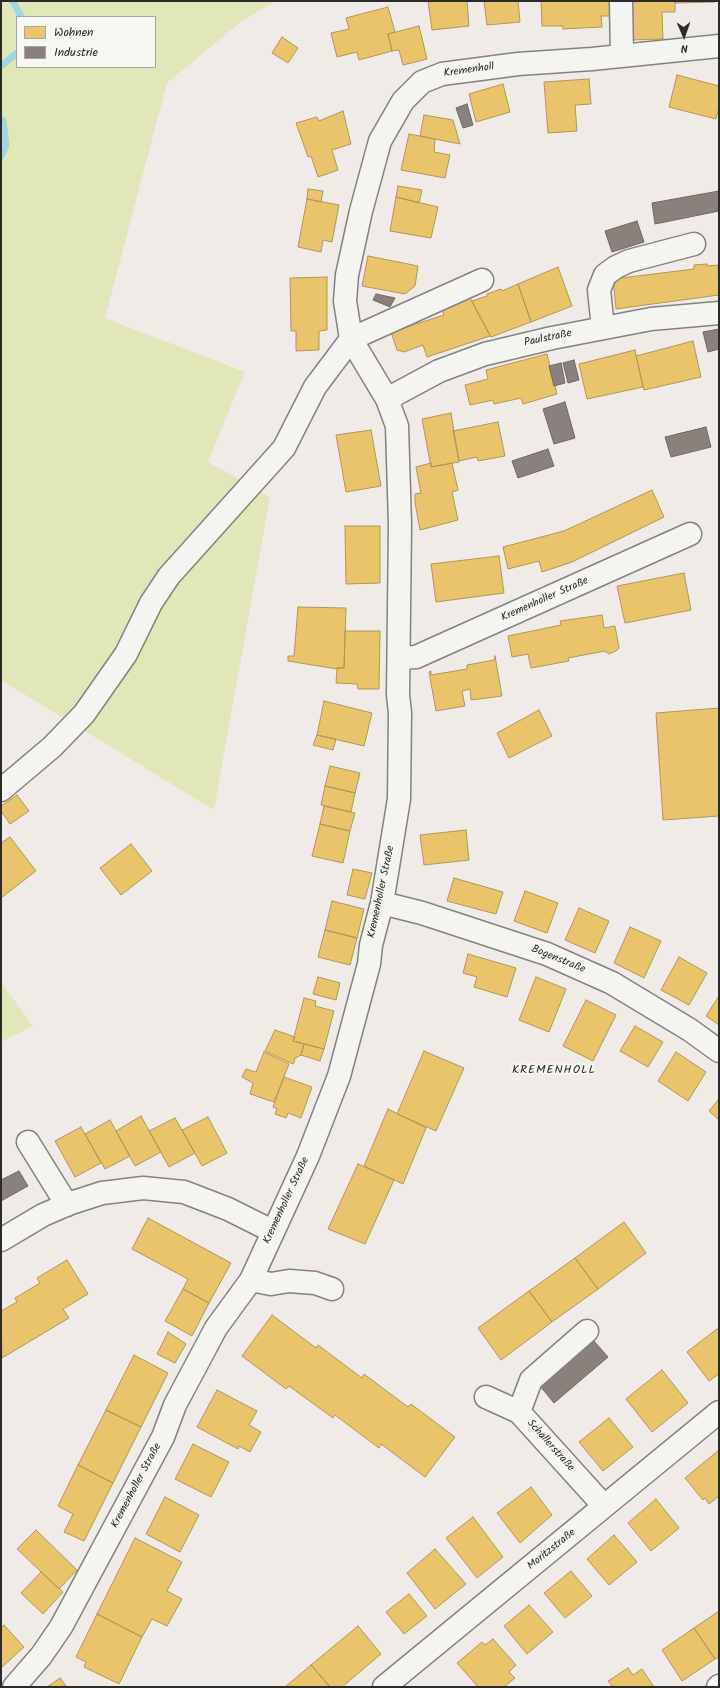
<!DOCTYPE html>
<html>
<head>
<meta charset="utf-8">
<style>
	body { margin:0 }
	#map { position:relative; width:720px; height:1688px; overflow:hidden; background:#f1ebe7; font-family:Kalam,sans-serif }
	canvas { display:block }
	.frame { position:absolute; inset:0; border:2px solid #2b2b2b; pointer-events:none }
	.legend { position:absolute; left:16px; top:16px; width:140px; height:52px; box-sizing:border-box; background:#f6f6f2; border:1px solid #a5a5a2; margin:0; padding:5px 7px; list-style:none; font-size:12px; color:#2b2b2b }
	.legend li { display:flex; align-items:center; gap:8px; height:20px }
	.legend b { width:20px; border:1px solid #a5a5a2 }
	.north { position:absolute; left:664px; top:16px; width:40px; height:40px; -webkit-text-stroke:3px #f6f6f2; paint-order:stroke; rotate:178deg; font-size:11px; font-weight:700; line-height:16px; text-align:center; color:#2b2b2b }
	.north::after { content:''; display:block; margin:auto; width:14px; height:18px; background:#2b2b2b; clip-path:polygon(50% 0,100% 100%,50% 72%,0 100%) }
</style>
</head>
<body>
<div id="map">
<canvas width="720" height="1688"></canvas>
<div class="frame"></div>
<ul class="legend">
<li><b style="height:11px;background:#e9c46a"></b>Wohnen</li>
<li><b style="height:11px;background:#8a817c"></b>Industrie</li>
</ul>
<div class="north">N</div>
</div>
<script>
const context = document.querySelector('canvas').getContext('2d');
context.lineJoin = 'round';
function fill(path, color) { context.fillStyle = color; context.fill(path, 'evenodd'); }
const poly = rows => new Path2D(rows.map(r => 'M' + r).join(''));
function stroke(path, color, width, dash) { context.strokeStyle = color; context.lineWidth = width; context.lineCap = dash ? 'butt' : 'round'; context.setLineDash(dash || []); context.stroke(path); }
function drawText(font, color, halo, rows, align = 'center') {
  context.font = font + ' Kalam,sans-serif'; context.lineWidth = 4; context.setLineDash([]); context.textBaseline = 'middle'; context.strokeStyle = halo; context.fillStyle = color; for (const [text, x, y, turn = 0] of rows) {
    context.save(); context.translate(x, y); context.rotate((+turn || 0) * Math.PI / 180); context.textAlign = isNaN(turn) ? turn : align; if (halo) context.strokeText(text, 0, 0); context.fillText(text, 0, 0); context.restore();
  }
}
fill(poly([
	[1,1,276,1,242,21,167,83,105,318,245,372,208,462,270,497,214,810,1,680],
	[17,17,155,17,155,67,17,67],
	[1,982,33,1026,1,1042]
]), '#e2e7ba');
const homes = poly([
	[428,1,467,1,469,26,432,30,428,1],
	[484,1,518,1,520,22,487,25,484,1],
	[541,1,612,1,613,16,601,16,602,27,563,29,563,26,542,26,541,1],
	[630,1,675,1,675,12,662,12,663,39,631,40,630,1],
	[675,1,715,1,715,2,675,3,675,1],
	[388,7,395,32,388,34,392,51,359,60,357,52,337,57,331,33,349,29,346,18,388,7],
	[419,26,427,59,403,65,399,50,392,51,388,34,419,26],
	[282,37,298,48,288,63,272,53,282,37],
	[677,75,719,86,719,107,716,119,669,107,677,75],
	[589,79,591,104,575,105,577,131,548,133,544,82,589,79],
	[503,84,510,112,476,122,469,94,503,84],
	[343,111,351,144,332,150,338,170,318,177,311,156,308,157,296,123,317,117,319,121,343,111],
	[424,115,453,120,460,144,420,136,424,115],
	[409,134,435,139,434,152,450,155,445,178,401,170,409,134],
	[398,186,422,190,419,203,396,197,398,186],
	[308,189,323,191,321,202,307,199,308,189],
	[396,197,438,207,431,238,390,231,396,197],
	[307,199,339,205,332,242,323,240,321,252,298,247,307,199],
	[368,256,418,266,415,286,405,294,362,286,368,256],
	[707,264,707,266,718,265,719,295,616,309,613,279,694,269,694,265,707,264],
	[558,267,572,306,531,322,518,284,558,267],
	[327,277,327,330,319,331,319,350,296,351,296,331,291,331,290,278,327,277],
	[518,284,531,322,491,337,472,301,487,296,487,294,501,289,502,291,518,284],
	[470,298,490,336,427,357,423,345,404,352,397,350,391,332,444,315,441,307,470,298],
	[693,341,701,377,644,390,636,356,693,341],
	[635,350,643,387,587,399,579,364,635,350],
	[547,354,557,394,523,404,521,398,494,404,493,400,470,405,465,385,488,379,486,370,547,354],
	[451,413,459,462,431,467,422,419,451,413],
	[498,422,505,456,478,461,477,457,459,461,453,431,498,422],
	[371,430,381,486,346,492,336,435,371,430],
	[431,463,431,467,452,463,458,490,452,492,458,520,420,530,415,503,415,494,421,493,416,467,431,463],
	[652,490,664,517,572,562,542,572,539,561,508,569,503,547,564,531,652,490],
	[345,526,380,526,380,583,346,584,345,526],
	[499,556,504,593,436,602,431,564,499,556],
	[684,573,691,610,625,623,617,586,684,573],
	[298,607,346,608,344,668,337,668,337,669,288,661,288,656,294,656,298,607],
	[602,615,604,628,615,626,619,648,616,651,609,654,605,651,568,658,569,661,531,668,528,654,512,657,508,636,561,625,560,621,602,615],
	[345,631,380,631,379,689,358,689,357,684,336,683,337,668,344,668,345,631],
	[495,656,502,696,471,700,470,689,462,691,465,706,436,711,429,672,431,671,431,675,467,669,467,665,494,660,495,656],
	[324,701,372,713,364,746,317,735,324,701],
	[719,708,719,816,663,820,656,713,719,708],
	[539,710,552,736,509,758,497,733,539,710],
	[317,735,336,739,333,750,313,745,317,735],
	[330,766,360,773,355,793,325,786,330,766],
	[325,786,355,793,351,812,321,805,325,786],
	[17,795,29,811,10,824,1,811,1,806,17,795],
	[324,806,355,813,350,831,320,824,324,806],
	[320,824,350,831,343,863,312,856,320,824],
	[466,830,469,860,424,865,420,835,466,830],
	[10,837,36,871,1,898,1,843,10,837],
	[131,844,152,871,121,895,100,868,131,844],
	[353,869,372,873,365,899,347,895,353,869],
	[454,878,503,892,496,914,447,901,454,878],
	[525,891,558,903,547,933,514,921,525,891],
	[332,901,364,909,357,938,325,930,332,901],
	[579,908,609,921,595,953,565,940,579,908],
	[630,927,661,941,644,978,614,963,630,927],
	[325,930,357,938,350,965,318,957,325,930],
	[468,954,516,968,507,997,474,987,477,977,463,973,468,954],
	[679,957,707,973,689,1005,661,990,679,957],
	[318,977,340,983,336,1000,313,994,318,977],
	[536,977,566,989,549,1032,519,1020,536,977],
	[719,996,719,1025,706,1016,719,996],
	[304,998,316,1001,315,1006,334,1011,324,1049,293,1041,304,998],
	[586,1000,616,1015,593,1061,563,1046,586,1000],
	[635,1026,663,1042,648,1067,620,1051,635,1026],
	[275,1030,295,1037,293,1041,304,1044,301,1055,294,1059,295,1061,293,1064,265,1051,275,1030],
	[304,1044,324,1049,320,1061,301,1055,304,1044],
	[424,1051,464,1068,436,1131,397,1114,424,1051],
	[264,1052,289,1064,274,1102,250,1094,253,1083,242,1077,246,1069,256,1072,264,1052],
	[676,1052,706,1072,688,1101,658,1081,676,1052],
	[284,1077,312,1087,301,1118,288,1113,286,1118,275,1114,277,1109,273,1107,284,1077],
	[719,1099,719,1120,709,1111,719,1099],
	[388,1109,426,1128,403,1184,364,1166,388,1109],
	[141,1116,161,1152,135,1166,116,1131,141,1116],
	[208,1117,227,1153,202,1166,182,1130,208,1117],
	[175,1118,195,1153,169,1167,149,1131,175,1118],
	[110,1120,130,1156,105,1169,85,1134,110,1120],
	[81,1127,101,1163,75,1177,55,1141,81,1127],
	[358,1164,394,1180,365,1244,328,1229,358,1164],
	[148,1218,231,1263,209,1303,183,1289,188,1279,132,1249,148,1218],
	[624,1222,646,1253,598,1289,575,1258,624,1222],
	[575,1258,598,1289,552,1322,529,1291,575,1258],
	[67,1260,88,1294,63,1309,69,1318,2,1358,1,1311,17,1302,15,1298,40,1283,37,1278,67,1260],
	[183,1289,209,1303,192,1336,165,1321,183,1289],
	[529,1291,552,1322,501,1360,478,1328,529,1291],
	[272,1315,316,1348,318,1345,362,1378,364,1374,408,1407,411,1404,455,1437,425,1477,381,1444,379,1448,335,1415,333,1418,289,1386,286,1389,242,1356,272,1315],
	[717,1329,719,1331,719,1374,709,1381,687,1352,717,1329],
	[168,1332,186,1344,175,1363,157,1354,168,1332],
	[134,1355,168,1373,141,1427,106,1410,134,1355],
	[662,1370,688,1403,652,1432,626,1399,662,1370],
	[217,1390,257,1411,249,1425,261,1432,250,1452,239,1446,238,1449,197,1427,217,1390],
	[106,1410,141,1427,113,1483,78,1465,106,1410],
	[609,1418,633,1447,603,1471,579,1442,609,1418],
	[193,1444,229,1462,211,1497,175,1479,193,1444],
	[719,1450,719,1498,718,1497,709,1504,705,1498,703,1500,685,1478,719,1450],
	[78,1465,113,1483,84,1541,64,1532,73,1514,58,1506,78,1465],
	[531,1487,552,1515,520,1543,497,1513,531,1487],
	[165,1497,199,1515,180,1552,146,1534,165,1497],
	[656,1499,679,1528,651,1551,628,1523,656,1499],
	[473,1517,503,1557,477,1578,446,1538,473,1517],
	[36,1530,77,1570,59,1589,17,1549,36,1530],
	[614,1535,637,1562,609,1585,587,1559,614,1535],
	[135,1538,182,1562,167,1591,182,1599,167,1626,152,1619,142,1637,97,1614,135,1538],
	[435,1549,466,1584,435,1609,407,1573,435,1549],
	[571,1571,592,1596,565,1618,544,1593,571,1571],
	[41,1572,63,1592,43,1614,21,1593,41,1572],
	[409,1594,427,1616,404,1634,386,1612,409,1594],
	[529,1605,553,1632,527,1654,504,1626,529,1605],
	[719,1611,719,1657,715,1659,694,1628,719,1611],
	[97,1614,142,1637,119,1684,84,1667,86,1662,76,1657,97,1614],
	[4,1625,24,1647,1,1668,1,1628,4,1625],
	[358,1626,381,1654,342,1687,330,1687,311,1665,358,1626],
	[694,1628,715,1659,682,1681,662,1650,694,1628],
	[493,1639,516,1665,509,1672,515,1678,504,1687,478,1687,457,1663,482,1642,485,1645,493,1639],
	[311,1665,330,1687,285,1687,311,1665],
	[628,1668,633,1675,642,1669,654,1687,613,1687,608,1681,628,1668],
	[60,1678,67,1687,47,1687,60,1678]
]);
fill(homes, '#e9c46a');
stroke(homes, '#b09657', 1);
const industry = poly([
	[467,104,473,125,463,128,456,108,467,104],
	[719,191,719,211,655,224,652,203,719,191],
	[637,221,644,242,612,252,605,231,637,221],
	[376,294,395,298,390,307,373,300,376,294],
	[719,329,719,349,708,352,703,332,719,329],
	[574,360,579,380,568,383,563,363,574,360],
	[561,363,565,383,554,386,549,366,561,363],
	[565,402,575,438,554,444,543,409,565,402],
	[706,427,711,447,671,457,665,437,706,427],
	[548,449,554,466,518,478,512,461,548,449],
	[19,1171,28,1186,1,1201,1,1180,19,1171],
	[593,1340,608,1357,554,1403,540,1386,593,1340]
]);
fill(industry, '#8a817c');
stroke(industry, '#6e6764', 1);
stroke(poly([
	[13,1,21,17],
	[1,66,17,53],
	[1,119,3,121,6,145,1,156]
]), '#a3d6e3', 7);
const minor = poly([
	[621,1,622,56],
	[603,328,599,290,605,275,616,267,629,261,694,244],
	[387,399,439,371,485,354,552,338,651,319,719,313],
	[399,658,416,657,690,534],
	[1,790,52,747,84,714,126,654,151,603,169,576,284,448,315,387,351,339,482,280],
	[382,903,422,913,547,954,612,983,690,1030,719,1051],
	[28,1142,67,1205],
	[1,1240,43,1215,71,1203,102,1193,143,1188,184,1192,228,1209,272,1231],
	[251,1280,271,1284,289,1281,315,1283,332,1289],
	[486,1397,519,1412,604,1506],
	[519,1412,531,1380,587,1331],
	[14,1687,41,1656,61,1627,163,1437,175,1405,216,1328,251,1280,308,1156,339,1076,369,964,371,945,382,903,399,799,400,713,398,695,400,525,397,426,387,399,351,339,345,301,347,275,361,211,380,141,403,101,422,82,442,74,518,64,592,59,719,46],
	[384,1687,719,1412],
	[718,1687,719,1686]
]);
stroke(minor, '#848180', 25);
stroke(minor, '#f4f4f1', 22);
drawText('11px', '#2b2b2b', '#f6f6f2', [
	["Kremenholl",469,71,-8],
	["Paulstraße",548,339,-12],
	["Kremenholler Straße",545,600,-24],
	["Kremenholler Straße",382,892,-78],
	["Bogenstraße",558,960,22],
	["Kremenholler Straße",287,1201,-65],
	["Schallerstraße",550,1446,48],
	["Kremenholler Straße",137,1486,-62],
	["Moritzstraße",552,1550,-39]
]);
context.letterSpacing = '1px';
drawText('12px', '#2b2b2b', '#f6f6f2', [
	["KREMENHOLL",554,1071]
]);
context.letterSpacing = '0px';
</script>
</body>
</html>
